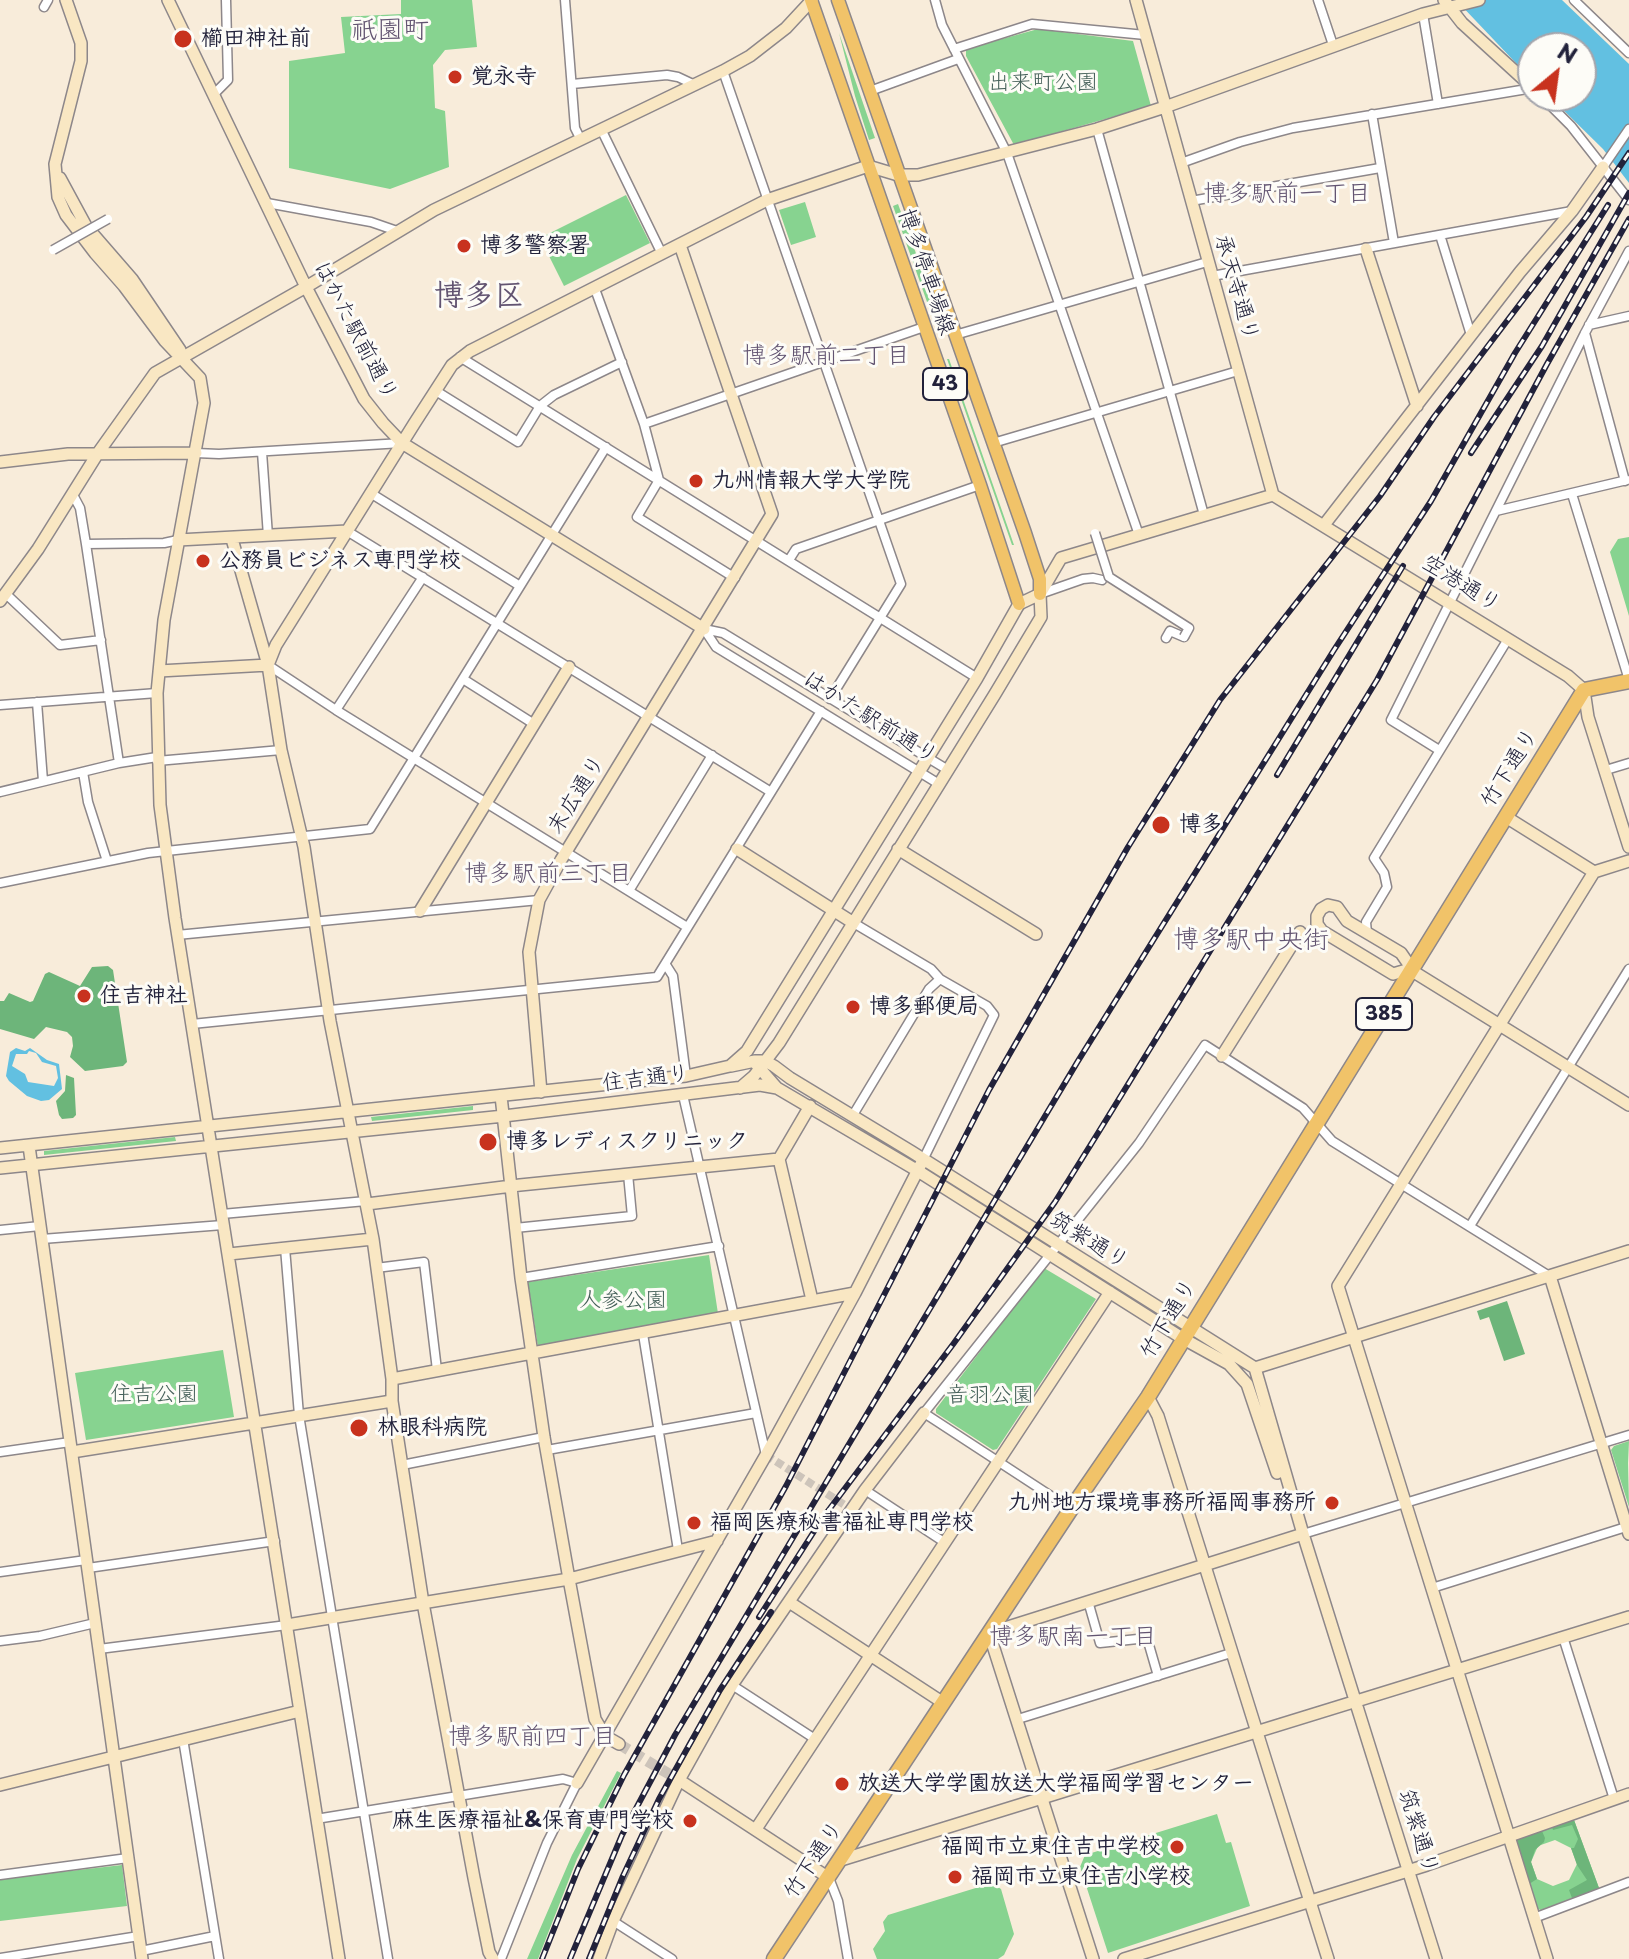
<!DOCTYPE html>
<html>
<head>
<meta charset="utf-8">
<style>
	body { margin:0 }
	#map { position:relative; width:1629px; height:1959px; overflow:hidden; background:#f8ecda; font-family:"Playpen Sans",sans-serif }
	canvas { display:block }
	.north { position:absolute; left:1517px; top:32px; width:80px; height:80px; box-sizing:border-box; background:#fdfcf7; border:2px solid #a5a5ac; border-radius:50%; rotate:29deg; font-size:22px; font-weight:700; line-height:32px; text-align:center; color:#22223b }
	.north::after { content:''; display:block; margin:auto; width:28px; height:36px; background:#c8321e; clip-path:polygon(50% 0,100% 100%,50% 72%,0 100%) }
</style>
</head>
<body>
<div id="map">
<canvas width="1629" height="1959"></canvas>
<div class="north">N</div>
</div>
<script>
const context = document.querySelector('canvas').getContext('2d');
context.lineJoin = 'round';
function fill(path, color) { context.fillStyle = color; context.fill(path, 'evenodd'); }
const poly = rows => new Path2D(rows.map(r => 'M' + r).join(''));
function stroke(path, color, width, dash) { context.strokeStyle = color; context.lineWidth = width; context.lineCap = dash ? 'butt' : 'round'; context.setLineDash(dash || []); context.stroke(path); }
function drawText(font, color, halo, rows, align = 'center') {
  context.font = font + ' "Playpen Sans","Klee One",sans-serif'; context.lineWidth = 6; context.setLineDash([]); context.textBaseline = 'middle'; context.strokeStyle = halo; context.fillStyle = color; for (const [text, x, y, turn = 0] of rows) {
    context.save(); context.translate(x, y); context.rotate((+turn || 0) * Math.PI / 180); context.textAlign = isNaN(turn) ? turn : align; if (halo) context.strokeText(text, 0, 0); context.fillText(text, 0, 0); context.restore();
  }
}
fill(poly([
	[401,0,472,0,477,47,445,50,433,65,435,108,445,111,449,167,390,189,289,168,289,61,345,53,341,17,401,14],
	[1038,29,1133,41,1151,106,1014,145,966,56,966,49],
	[839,33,875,138,869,140,855,96],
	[626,195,650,243,564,286,540,238],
	[805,202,816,237,791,245,779,210],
	[898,204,938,314,932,316,893,206],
	[947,359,949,359,1014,545,1012,545],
	[1629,537,1629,616,1610,552,1618,539],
	[473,1106,473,1110,372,1121,371,1117],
	[175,1137,176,1141,44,1155,44,1151],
	[709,1255,719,1320,538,1347,528,1282],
	[1044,1268,1096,1299,997,1449,993,1450,936,1413,936,1409],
	[223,1350,234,1417,86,1440,75,1373],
	[1629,1441,1628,1463,1629,1507,1611,1450,1614,1446],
	[617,1771,621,1773,577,1859,538,1959,527,1959,572,1855],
	[1217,1814,1226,1843,1231,1842,1250,1906,1108,1953,1080,1867,1085,1855],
	[1574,1820,1599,1888,1541,1910,1537,1909,1516,1842,1518,1839],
	[1555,1840,1571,1848,1577,1864,1569,1880,1553,1886,1537,1879,1531,1862,1538,1846],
	[122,1865,127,1906,0,1921,0,1879],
	[992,1883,1001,1889,1014,1934,1004,1955,998,1959,877,1959,873,1949,885,1931,883,1922,888,1915]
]), '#87d390');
fill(poly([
	[108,966,113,970,127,1062,123,1066,85,1071,70,1057,73,1046,72,1037,67,1032,46,1027,34,1039,0,1029,0,1001,4,1001,9,993,30,1002,33,1001,45,974,49,972,80,986,92,967],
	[66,1075,74,1078,76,1115,73,1118,62,1119,59,1115,56,1101,65,1091],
	[1507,1301,1525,1354,1504,1361,1489,1317,1480,1320,1477,1311],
	[1574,1820,1599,1888,1572,1898,1569,1890,1587,1880,1577,1865,1571,1848,1574,1848,1578,1839,1572,1825,1553,1830,1552,1827],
	[1542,1831,1545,1838,1544,1842,1535,1850,1531,1862,1537,1879,1529,1884,1516,1842,1518,1839]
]), '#6db57a');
fill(poly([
	[1456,0,1562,0,1629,64,1629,183,1603,149,1549,96,1581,96,1581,48,1533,48,1533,81],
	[30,1048,47,1060,59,1064,62,1089,49,1100,41,1101,27,1096,9,1081,6,1076,10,1052,16,1048,25,1051],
	[29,1051,36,1053,42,1062,56,1066,58,1078,54,1086,28,1082,25,1074,12,1066,16,1054,27,1054]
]), '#62c0e1');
stroke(poly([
	[766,1455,851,1509]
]), '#cdc4ba', 8, [8, 4]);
stroke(poly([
	[619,1744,679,1780]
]), '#cdc4ba', 11, [11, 5.5]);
const street = poly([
	[565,0,575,128,581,140],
	[935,0,942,25,1007,153,1139,535],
	[1318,0,1333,45],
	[1574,0,1629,53],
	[44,7,48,0],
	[1423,14,1438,104],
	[954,49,1032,24,1145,35],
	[723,71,901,584,830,699],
	[572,84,667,75,678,77,695,85],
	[870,91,958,59],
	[215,93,228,80,226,0],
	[1541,96,1571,126,1629,200],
	[1372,114,1394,243],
	[1097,129,1204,515],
	[602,131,662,254],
	[1181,163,1240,142,1293,128,1533,88],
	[1603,167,1629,129],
	[1191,201,1380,168],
	[267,203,371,222,397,231],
	[1440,235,1471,335],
	[1212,276,1572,211],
	[595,289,644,424,659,480,637,517,735,578],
	[1589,325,1629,316],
	[1585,333,1625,481],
	[955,335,1207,262],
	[460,357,977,678],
	[436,391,518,442,540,406,554,395,622,362],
	[644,424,924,327],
	[993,443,1238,371],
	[262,452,268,536],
	[196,453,219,454,402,443],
	[72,493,80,508,86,544,119,763],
	[372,494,520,586],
	[1572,494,1629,680],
	[1496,511,1627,480],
	[347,531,771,792],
	[86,544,164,543,178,540],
	[789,560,796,549,980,485],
	[6,594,60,645,101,640],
	[1040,594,1083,579,1093,578,1102,580],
	[704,629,716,647,939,784],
	[704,629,723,633,948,770],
	[1166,638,1170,631,1184,637],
	[268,665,336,710,687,927],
	[463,679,534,724],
	[37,702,43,781],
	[0,705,157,693],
	[336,710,423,577],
	[1439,750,1391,720,1585,333,1629,251],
	[157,761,281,750],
	[1606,770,1629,763],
	[83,772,88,802,107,861],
	[0,792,119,763,157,757],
	[0,883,148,853,370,829,606,447],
	[629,891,712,755],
	[852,922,931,969,940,979,987,1006,994,1015,923,1160],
	[1367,933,1366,922,1387,887,1384,873,1374,858,1508,639],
	[177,935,539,900],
	[666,965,673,976,686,1076],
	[192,1024,657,977,821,711],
	[683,1095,766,1455],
	[853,1115,929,989,940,979],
	[222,1214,366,1201],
	[1470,1226,1629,969],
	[515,1228,632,1216,628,1174],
	[0,1230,40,1226],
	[42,1239,223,1225],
	[285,1248,299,1415,388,1959],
	[376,1268,424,1262,437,1370],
	[521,1278,719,1246],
	[643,1334,678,1550],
	[547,1450,756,1413],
	[0,1452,70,1442],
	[402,1465,544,1437],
	[865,1490,944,1542],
	[1071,1509,924,1413,1139,1143,1205,1045,1303,1108,1332,1141,1549,1276],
	[1303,1534,1629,1435],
	[88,1568,275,1541],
	[0,1572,86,1560],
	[1432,1588,1626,1527],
	[1088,1601,1100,1643,1147,1638,1158,1676],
	[1563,1637,1614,1799],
	[0,1641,40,1636,95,1623],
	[99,1649,287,1625],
	[732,1685,815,1739],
	[1018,1719,1231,1653],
	[183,1739,219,1959],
	[316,1819,563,1779,577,1783,547,1843,501,1959],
	[0,1875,128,1858],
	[829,1878,838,1901,848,1959],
	[1534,1918,1629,1882],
	[613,1921,672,1959],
	[141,1951,215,1936],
	[0,1958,139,1936]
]);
const secondary = poly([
	[66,0,81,43,81,61,55,164,58,197,66,215,95,253,124,286,165,341,200,378,204,403,164,620,157,693,160,805,175,918,339,1959],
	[168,0,306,287,364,399,383,423,402,443,704,629],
	[1136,0,1273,495],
	[1444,0,1462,23,1532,87],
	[60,178,86,226,132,279,180,350],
	[1366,249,1417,406],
	[0,462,68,454,196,453],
	[1273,495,1568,676,1584,690,1588,717,1629,847],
	[1324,525,1520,272,1572,211,1603,167],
	[232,539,268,665,281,750,304,847,330,1021,373,1239,392,1379,392,1401,423,1603,474,1878,489,1952,493,1959],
	[178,540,347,531],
	[0,601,38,549,98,453,155,373,306,287,434,210,723,71,750,56,786,28,812,0],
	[159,671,268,665,276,645,414,424,452,365,470,351,767,200,868,166,898,175,918,175,1097,129,1165,107,1423,14,1479,0],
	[1506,817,1594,872],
	[737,849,852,922],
	[898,849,1036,934],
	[420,911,569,667],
	[1410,969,1393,974,1388,971,1322,931,1317,924,1317,916,1321,909,1328,905,1337,907,1347,921,1401,953,1414,972,1629,1105],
	[1222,1056,1300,932],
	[756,1064,777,1088,918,1171,1182,1338,1229,1364,1247,1384,1277,1473],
	[731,1066,755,1061,765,1061,774,1066,790,1078,912,1152,1255,1368,1303,1534,1436,1959],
	[740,1088,754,1076,779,1043,995,694,1041,617,1040,594,1061,558,1273,495],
	[541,1092,529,952,539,900,561,860,772,514,680,245],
	[501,1096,521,1278,544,1437,569,1579,595,1719,605,1736,619,1744],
	[810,1106,779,1159,812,1300],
	[29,1146,142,1959],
	[0,1148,686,1076,730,1066,747,1051,977,678,1019,604,1040,594],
	[0,1168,504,1116,760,1085,777,1088],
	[367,1204,520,1185,779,1159],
	[229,1254,373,1239],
	[1550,1276,1629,1534],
	[1255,1368,1629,1251],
	[392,1379,855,1293],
	[1148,1397,1158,1416,1328,1959],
	[72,1452,392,1401],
	[789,1602,942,1702],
	[287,1625,569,1579,717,1541],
	[679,1780,829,1878],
	[577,1783,766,1455,855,1293,921,1164],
	[0,1785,300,1711],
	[756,1829,1110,1292],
	[841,1860,1629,1617],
	[599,1959,613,1921,679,1780,732,1685,865,1490,924,1413],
	[1093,1959,989,1633,1303,1534],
	[1124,1959,1427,1865,1629,1794],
	[1547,1959,1338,1286,1594,872,1629,861]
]);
const primary = poly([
	[811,0,980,485,1019,604],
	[838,0,1025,533,1040,579,1040,594]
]);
const highway = poly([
	[774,1959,1071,1509,1148,1397,1584,690,1629,681]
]);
stroke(street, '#8d878a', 11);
stroke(secondary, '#8d878a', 14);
stroke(primary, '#8d878a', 15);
stroke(highway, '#8d878a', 17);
stroke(street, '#fff', 8);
stroke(secondary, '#f9e7c3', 11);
stroke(primary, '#f1c369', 12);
stroke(highway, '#f1c369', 14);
const rail = poly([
	[1471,453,1542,346,1629,193],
	[1277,775,1403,566],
	[759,1617,822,1519,954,1343,1055,1202,1098,1133,1377,680,1547,364,1629,219],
	[542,1959,578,1869,624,1775,786,1486,989,1090,1128,847,1220,700,1380,496,1434,417,1586,217,1629,153],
	[570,1959,622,1835,675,1735,1078,1061,1334,650,1431,501,1515,353,1608,205],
	[589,1959,623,1876,659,1799,720,1690,771,1612]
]);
stroke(rail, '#22223b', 6);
stroke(rail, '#fdfcf7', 3, [9]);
const streetBridge = poly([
	[53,250,108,219],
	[1095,533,1109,577,1189,628,1184,637]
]);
stroke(streetBridge, '#8d878a', 11, []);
stroke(streetBridge, '#fff', 8);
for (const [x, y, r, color] of [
	[183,39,10,"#c8321e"],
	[455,77,8,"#c8321e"],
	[464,246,8,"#c8321e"],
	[696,481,8,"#c8321e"],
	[203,561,8,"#c8321e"],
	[1161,825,10,"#c8321e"],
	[84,996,8,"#c8321e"],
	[853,1007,8,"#c8321e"],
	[488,1142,10,"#c8321e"],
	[359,1428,10,"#c8321e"],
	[1332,1503,8,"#c8321e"],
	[694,1523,8,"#c8321e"],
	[842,1784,8,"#c8321e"],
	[690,1821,8,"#c8321e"],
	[1177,1847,8,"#c8321e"],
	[955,1877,8,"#c8321e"]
]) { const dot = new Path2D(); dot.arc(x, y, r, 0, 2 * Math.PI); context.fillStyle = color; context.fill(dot); stroke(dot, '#fdfcf7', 3); }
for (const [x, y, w] of [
	[945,384,44],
	[1384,1014,56]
]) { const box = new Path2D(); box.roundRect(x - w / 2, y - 16, w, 32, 6); context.fillStyle = '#fdfcf7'; context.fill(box); stroke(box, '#22223b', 2); }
drawText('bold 20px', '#22223b', null, [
	["43",945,384],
	["385",1384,1014]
]);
drawText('bold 22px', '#22223b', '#fdfcf7', [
	["櫛田神社前",201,39],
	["覚永寺",471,77],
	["博多警察署",480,246],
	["九州情報大学大学院",712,481],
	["公務員ビジネス専門学校",219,561],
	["博多",1179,825],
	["住吉神社",100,996],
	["博多郵便局",869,1007],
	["博多レディスクリニック",506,1142],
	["林眼科病院",377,1428],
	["九州地方環境事務所福岡事務所",1316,1503,"right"],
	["福岡医療秘書福祉専門学校",710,1523],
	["放送大学学園放送大学福岡学習センター",858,1784],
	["麻生医療福祉&保育専門学校",674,1821,"right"],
	["福岡市立東住吉中学校",1161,1847,"right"],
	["福岡市立東住吉小学校",971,1877]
], 'left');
drawText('22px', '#456059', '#fdfcf7', [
	["出来町公園",1043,83],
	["人参公園",623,1301],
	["住吉公園",154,1395],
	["音羽公園",990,1396]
]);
drawText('22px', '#22223b', '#fdfcf7', [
	["博多停車場線",926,272,71],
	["承天寺通り",1236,288,74],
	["はかた駅前通り",355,331,62],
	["空港通り",1461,584,32],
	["はかた駅前通り",870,718,32],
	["竹下通り",1510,768,-58],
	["末広通り",577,795,-58],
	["住吉通り",646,1079,-7],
	["筑紫通り",1089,1241,32],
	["竹下通り",1169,1319,-59],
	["筑紫通り",1418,1832,73],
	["竹下通り",814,1860,-56]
]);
drawText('24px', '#625471', '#fdfcf7', [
	["博多駅前一丁目",1287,194],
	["博多駅前二丁目",826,356],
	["博多駅前三丁目",548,874],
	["博多駅南一丁目",1073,1637],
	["博多駅前四丁目",532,1737]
]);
drawText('26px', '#625471', '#fdfcf7', [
	["祇園町",390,31],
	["博多駅中央街",1251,941]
]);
drawText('bold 30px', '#625471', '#fdfcf7', [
	["博多区",479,297]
]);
</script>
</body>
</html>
